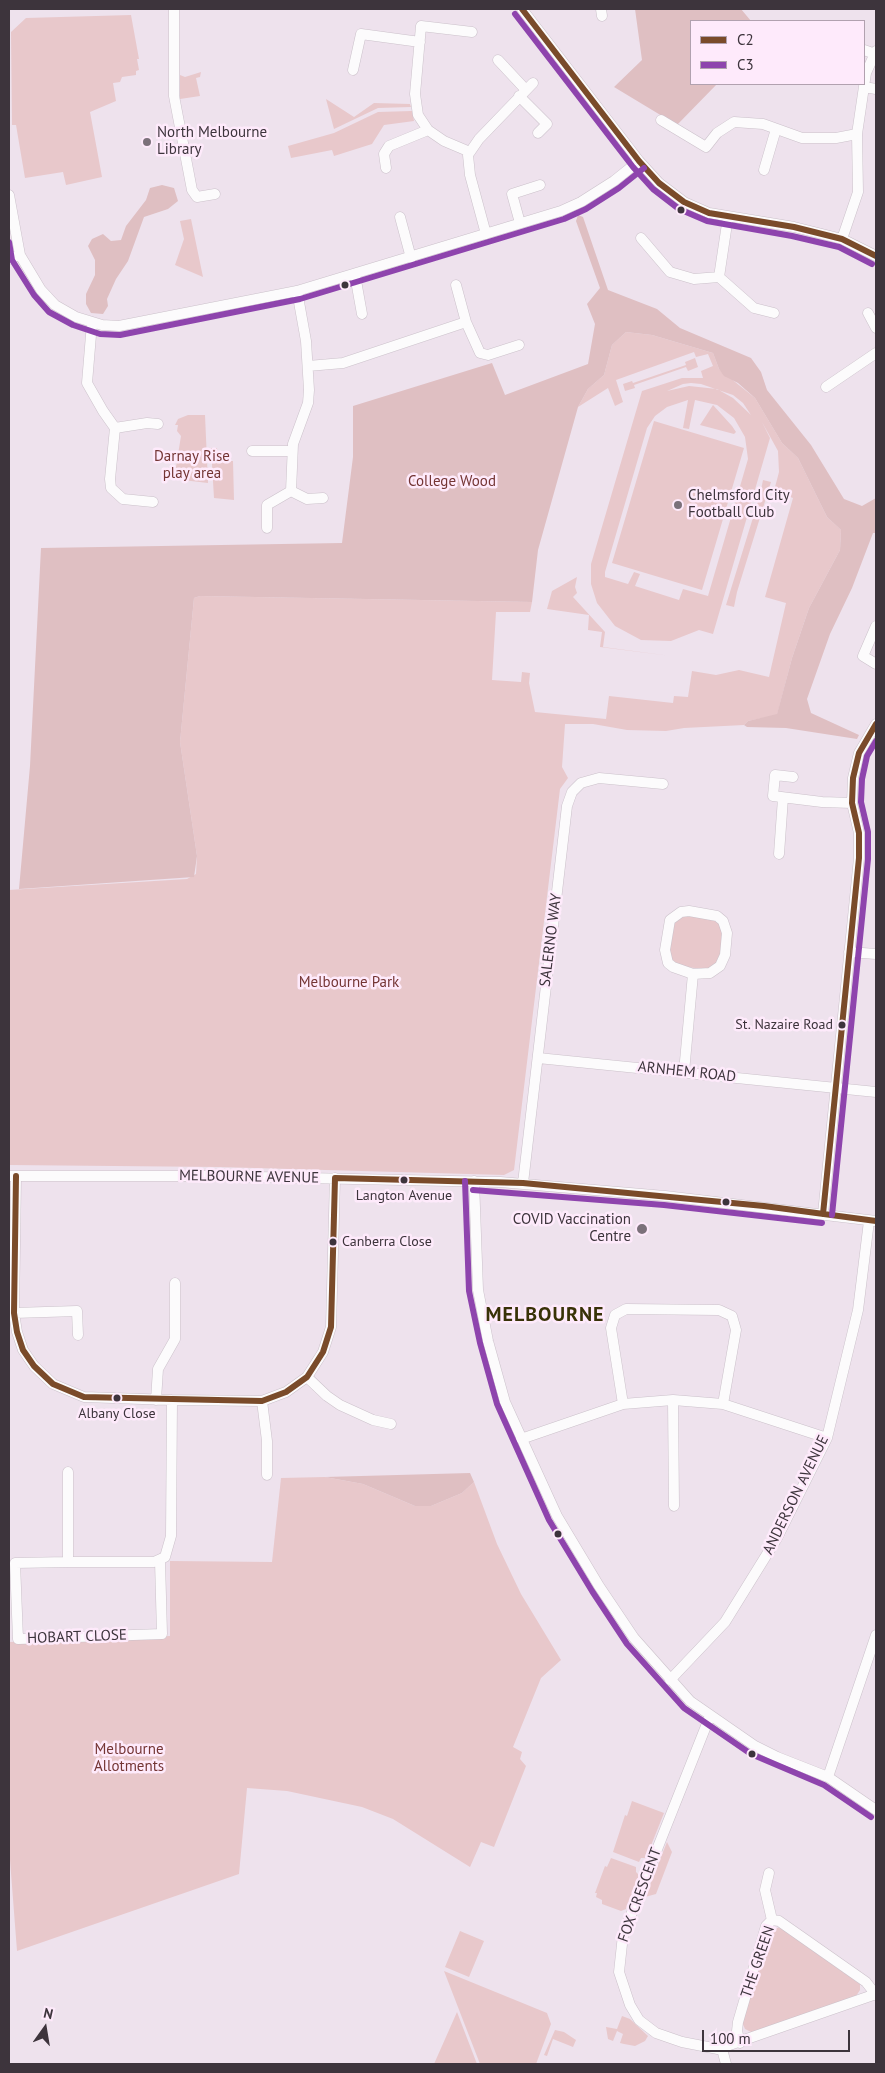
<!DOCTYPE html>
<html>
<head>
<meta charset="utf-8">
<style>
	body { margin:0 }
	#map { position:relative; width:885px; height:2073px; overflow:hidden; background:#eee2ed; font-family:"PT Sans",sans-serif }
	canvas { display:block }
	.frame { position:absolute; inset:0; border:10px solid #3d343c; pointer-events:none }
	.legend { position:absolute; left:690px; top:20px; width:175px; height:65px; box-sizing:border-box; background:#feeafb; border:1px solid #b1a1af; margin:0; padding:6px 9px; list-style:none; font-size:15px; color:#3d343c }
	.legend li { display:flex; align-items:center; gap:10px; height:25px }
	.legend b { width:25px; border:1px solid #b1a1af }
	.north { position:absolute; left:20px; top:2003px; width:50px; height:50px; -webkit-text-stroke:4px #feeafb; paint-order:stroke; rotate:13deg; font-size:14px; font-weight:700; line-height:20px; text-align:center; color:#3d343c }
	.north::after { content:''; display:block; margin:auto; width:18px; height:22px; background:#3d343c; clip-path:polygon(50% 0,100% 100%,50% 72%,0 100%) }
	.scale { position:absolute; left:702px; top:2030px; width:148px; height:22px; box-sizing:border-box; border:2px solid #3d343c; border-top:0; padding-left:6px; font-size:15px; line-height:18px; white-space:nowrap; color:#3d343c; -webkit-text-stroke:4px #feeafb; paint-order:stroke }
</style>
</head>
<body>
<div id="map">
<canvas width="885" height="2073"></canvas>
<div class="frame"></div>
<ul class="legend">
<li><b style="height:6px;background:#7a4b2a"></b>C2</li>
<li><b style="height:6px;background:#8e44ad"></b>C3</li>
</ul>
<div class="north">N</div>
<div class="scale">100 m</div>
</div>
<script>
const context = document.querySelector('canvas').getContext('2d');
context.lineJoin = 'round';
function fill(path, color) { context.fillStyle = color; context.fill(path, 'evenodd'); }
const poly = rows => new Path2D(rows.map(r => 'M' + r).join(''));
function stroke(path, color, width, dash) { context.strokeStyle = color; context.lineWidth = width; context.lineCap = dash ? 'butt' : 'round'; context.setLineDash(dash || []); context.stroke(path); }
function drawText(font, color, halo, rows, align = 'center') {
  context.font = font + ' "PT Sans",sans-serif'; context.lineWidth = 5; context.setLineDash([]); context.textBaseline = 'middle'; context.strokeStyle = halo; context.fillStyle = color; for (const [text, x, y, turn = 0] of rows) {
    context.save(); context.translate(x, y); context.rotate((+turn || 0) * Math.PI / 180); context.textAlign = isNaN(turn) ? turn : align; if (halo) context.strokeText(text, 0, 0); context.fillText(text, 0, 0); context.restore();
  }
}
fill(poly([
	[131,15,139,59,137,59,139,70,136,71,136,75,122,77,120,82,113,83,116,101,90,112,102,177,66,185,63,172,25,178,16,125,12,125,11,32,26,18],
	[201,72,200,77,196,78,200,96,180,99,180,75,185,77],
	[326,99,354,117,374,103,410,104,411,107,378,108,334,129],
	[412,111,414,121,384,125,372,144,334,156,332,150,291,158,288,146,334,133,378,112],
	[191,219,203,277,175,265,184,239,180,221],
	[626,332,652,335,713,353,719,369,755,398,782,443,798,458,827,517,841,530,840,550,809,608,792,658,777,715,748,721,744,725,684,728,666,731,627,730,593,724,565,724,562,767,568,778,560,789,514,1170,504,1175,219,1167,9,1165,9,890,187,879,196,874,197,856,180,742,194,598,200,596,532,602,530,612,496,612,492,680,521,682,522,672,530,673,529,683,535,712,606,719,609,696,673,703,674,696,688,697,692,671,716,675,739,670,769,677,786,603,765,597,793,498,774,491,779,472,778,451,762,422,770,438,713,634,699,630,671,641,641,640,615,626,597,603,591,584,591,564,642,391,682,378,703,378,701,371,713,366,708,354,696,357,694,352,616,380,623,402,615,406,608,388,578,407,588,389,604,375,612,345],
	[691,383,701,384,733,395,743,403,751,415,733,398,717,389,689,386,667,391,683,384],
	[695,400,717,405,734,418,745,437,748,459,708,596,683,589,679,600,635,586,640,574,634,572,628,584,605,577,605,572,647,428,655,416,667,407,688,400,683,428,689,429],
	[695,358,698,367,688,371,686,367,634,385,635,388,625,391,623,384,632,381,633,383,686,365,685,362],
	[713,405,732,426,736,432,734,434,700,425],
	[188,415,205,415,208,483,174,479,181,436,177,431,178,425,175,425,178,419],
	[654,421,744,448,702,590,612,563],
	[211,448,217,448,218,461,233,461,234,500,214,498],
	[763,480,771,482,737,592,734,607,726,605,760,495],
	[577,577,575,587,577,593,573,597,605,632,603,647,671,656,600,647,602,632,588,630,589,615,547,609,552,591],
	[688,915,714,919,720,925,722,935,721,953,719,961,708,969,683,967,674,962,669,955,674,922,680,917],
	[325,1477,363,1484,415,1506,431,1506,462,1493,474,1482,497,1544,521,1594,561,1660,541,1678,513,1747,522,1752,520,1759,526,1766,494,1847,481,1842,470,1867,393,1819,362,1807,287,1791,247,1788,239,1874,17,1951,9,1847,9,1642,170,1636,170,1561,272,1562,281,1478],
	[632,1801,664,1813,646,1858,641,1858,639,1862,613,1852,625,1815,627,1816],
	[667,1842,672,1852,656,1894,645,1897],
	[611,1858,636,1867,636,1872,639,1875,626,1909,621,1911,602,1904,602,1900,596,1897,597,1893,595,1893,605,1866,607,1867],
	[780,1927,860,1984,860,1990,856,1996,753,2033,745,2029,742,2022,769,1933,771,1930],
	[460,1931,484,1941,469,1977,445,1967],
	[444,1971,547,2013,551,2024,536,2064,480,2064],
	[457,2012,477,2064,434,2064],
	[622,2016,630,2019,648,2036,645,2041,635,2046,624,2044,620,2043,623,2034,617,2031,613,2041,608,2039,606,2027,617,2029],
	[555,2030,564,2032,576,2040,573,2047,553,2039,547,2056,544,2055]
]), '#e8c8cb');
fill(poly([
	[635,9,741,9,751,21,691,21,691,84,717,84,677,125,614,87,642,60],
	[162,185,174,188,178,201,168,209,144,217,128,261,116,279,107,299,108,306,103,314,91,313,86,304,86,294,95,275,95,260,88,246,92,239,103,234,111,241,121,240,126,226,146,200,150,188],
	[578,215,583,217,608,290,657,309,680,328,751,358,761,372,767,390,811,445,844,499,862,506,876,498,876,533,873,533,852,588,830,634,807,699,811,713,859,735,857,739,786,728,747,727,744,725,748,721,777,714,792,658,809,608,840,550,841,530,827,517,798,458,782,443,755,398,738,383,724,376,719,369,713,353,652,335,626,332,612,345,604,375,588,389,578,407,538,550,532,602,200,596,194,598,180,742,197,856,194,877,19,889,30,766,41,548,342,543,353,457,353,406,492,363,505,395,588,364,595,324,587,304,600,288,576,221],
	[470,1473,474,1482,462,1493,431,1506,415,1506,363,1484,325,1477]
]), '#dfbfc2');
const minor = poly([
	[174,9,174,96,192,190,197,197,215,194],
	[522,9,639,161,659,183,684,202,709,213,794,227,842,239,876,256],
	[601,9,602,16],
	[864,50,875,54],
	[498,60,526,90],
	[353,70,361,34,420,42],
	[864,87,876,89],
	[519,96,547,124,538,133],
	[661,120,706,147,717,133,734,122,763,124,802,138,836,138,857,134],
	[470,152,444,141,428,130,418,115,415,94,421,26,472,32],
	[386,168,384,154,389,146,428,130],
	[764,170,776,129],
	[9,195,20,255,41,290,55,305,76,317,102,325,119,326,297,291,561,211,581,202,614,181,639,161],
	[400,217,411,258],
	[520,223,512,194,540,185],
	[486,234,470,175,468,155,479,139,533,83],
	[641,238,670,272,694,279,719,277,728,217],
	[842,239,858,192,857,134,866,73,876,51],
	[9,259,20,255],
	[355,275,362,314],
	[719,277,754,308,774,313],
	[456,285,466,322],
	[297,291,306,341,309,390,308,403,293,444,291,491,307,499,323,498],
	[868,313,876,328],
	[92,323,87,383,103,411,115,428,110,479,111,488,123,499,153,502],
	[308,366,343,363,466,322,480,353,488,355,519,345],
	[826,387,876,353],
	[115,428,147,423,158,424],
	[252,451,291,451],
	[267,528,267,505,291,491],
	[876,626,863,656,876,664],
	[793,777,775,775,773,796,822,802,852,803],
	[779,854,783,798],
	[849,952,876,954],
	[538,1058,876,1092],
	[684,1072,693,974,710,973,720,966,725,955,727,933,723,921,717,916,689,911,681,912,670,920,665,950,668,963,673,967,693,974],
	[9,1176,208,1176,500,1182,665,1196,876,1221],
	[16,1176,14,1313,17,1332,23,1350,34,1366,53,1384,84,1397,172,1400,262,1401,286,1392,307,1377,323,1352,331,1327,335,1178],
	[474,1181,478,1290,488,1341,505,1402,557,1516,599,1586,634,1638,690,1701,755,1746,777,1757,828,1777,876,1810],
	[523,1183,567,806,572,792,581,783,599,778,663,784],
	[823,1214,859,858,859,833,852,803,853,778,859,753,876,724],
	[14,1313,77,1311,78,1335],
	[307,1377,327,1396,340,1405,373,1420,391,1424],
	[156,1400,158,1369,175,1339,175,1283],
	[673,1400,674,1506],
	[262,1401,267,1441,267,1475],
	[623,1404,611,1328,615,1315,626,1309,719,1310,732,1316,736,1330,723,1404],
	[521,1439,623,1404,673,1400,723,1404,827,1438],
	[68,1472,68,1562,15,1563,18,1639,162,1634,160,1561],
	[68,1562,154,1562,165,1557,171,1536,172,1400],
	[670,1680,725,1622,777,1538,827,1438,858,1310,869,1221],
	[710,1716,623,1935,619,1972,630,2005,639,2020,656,2033,682,2042,718,2049,876,1994],
	[828,1777,876,1635],
	[769,1873,765,1890,772,1920],
	[740,2043,737,2031,738,2022,766,1926,772,1920,779,1921,866,1982,876,1995],
	[722,2049,726,2064]
]);
stroke(minor, '#cbc1ca', 11);
stroke(minor, '#fcfbfc', 10);
stroke(poly([
	[522,9,639,161,659,183,684,202,709,213,794,227,842,239,876,256],
	[16,1176,14,1313,17,1332,23,1350,34,1366,53,1384,84,1397,262,1401,286,1392,307,1377,323,1352,331,1327,335,1178],
	[335,1178,523,1183,764,1206,876,1221],
	[823,1214,859,858,859,833,852,803,853,778,859,753,876,724]
]), '#7a4b2a', 6);
stroke(poly([
	[515,14,633,167,653,189,679,209,707,221,792,236,839,247,872,264],
	[9,242,12,260,34,295,49,312,73,325,100,334,120,335,300,299,564,219,586,209,619,188,644,168],
	[465,1181,469,1291,480,1343,497,1404,549,1520,592,1591,627,1644,684,1708,751,1754,824,1785,871,1817],
	[473,1190,664,1205,822,1223],
	[832,1215,868,859,868,832,861,802,862,779,867,756,876,741]
]), '#8e44ad', 6);
for (const [x, y, r, color] of [
	[147,142,5,"#7b717a"],
	[681,210,4.5,"#3d343c"],
	[345,285,4.5,"#3d343c"],
	[678,505,5,"#7b717a"],
	[842,1025,4.5,"#3d343c"],
	[404,1180,4.5,"#3d343c"],
	[726,1202,4.5,"#3d343c"],
	[642,1229,6,"#7b717a"],
	[333,1242,4.5,"#3d343c"],
	[117,1398,4.5,"#3d343c"],
	[558,1534,4.5,"#3d343c"],
	[752,1754,4.5,"#3d343c"]
]) { const dot = new Path2D(); dot.arc(x, y, r, 0, 2 * Math.PI); context.fillStyle = color; context.fill(dot); stroke(dot, '#feeafb', 2); }
drawText('14px', '#3d343c', '#feeafb', [
	["St. Nazaire Road",833,1025,"right"],
	["Langton Avenue",404,1196],
	["Canberra Close",342,1242,"left"],
	["Albany Close",117,1414]
]);
drawText('15px', '#3d343c', '#feeafb', [
	["North Melbourne",157,133],
	["Library",157,150],
	["Chelmsford City",688,496],
	["Football Club",688,513],
	["COVID Vaccination",631,1220,"right"],
	["Centre",631,1237,"right"]
], 'left');
drawText('15px', '#743534', '#feeafb', [
	["Darnay Rise",192,457],
	["play area",192,474],
	["College Wood",452,482],
	["Melbourne Park",349,983],
	["Melbourne",129,1750],
	["Allotments",129,1767]
]);
drawText('15px', '#3d343c', '#feeafb', [
	["SALERNO WAY",551,940,-83],
	["ARNHEM ROAD",687,1072,6],
	["MELBOURNE AVENUE",249,1177,1],
	["ANDERSON AVENUE",796,1495,-64],
	["HOBART CLOSE",77,1637,-2],
	["FOX CRESCENT",640,1895,-70],
	["THE GREEN",758,1962,-71]
]);
context.letterSpacing = '1px';
drawText('bold 20px', '#383207', '#feeafb', [
	["MELBOURNE",545,1315]
]);
context.letterSpacing = '0px';
</script>
</body>
</html>
